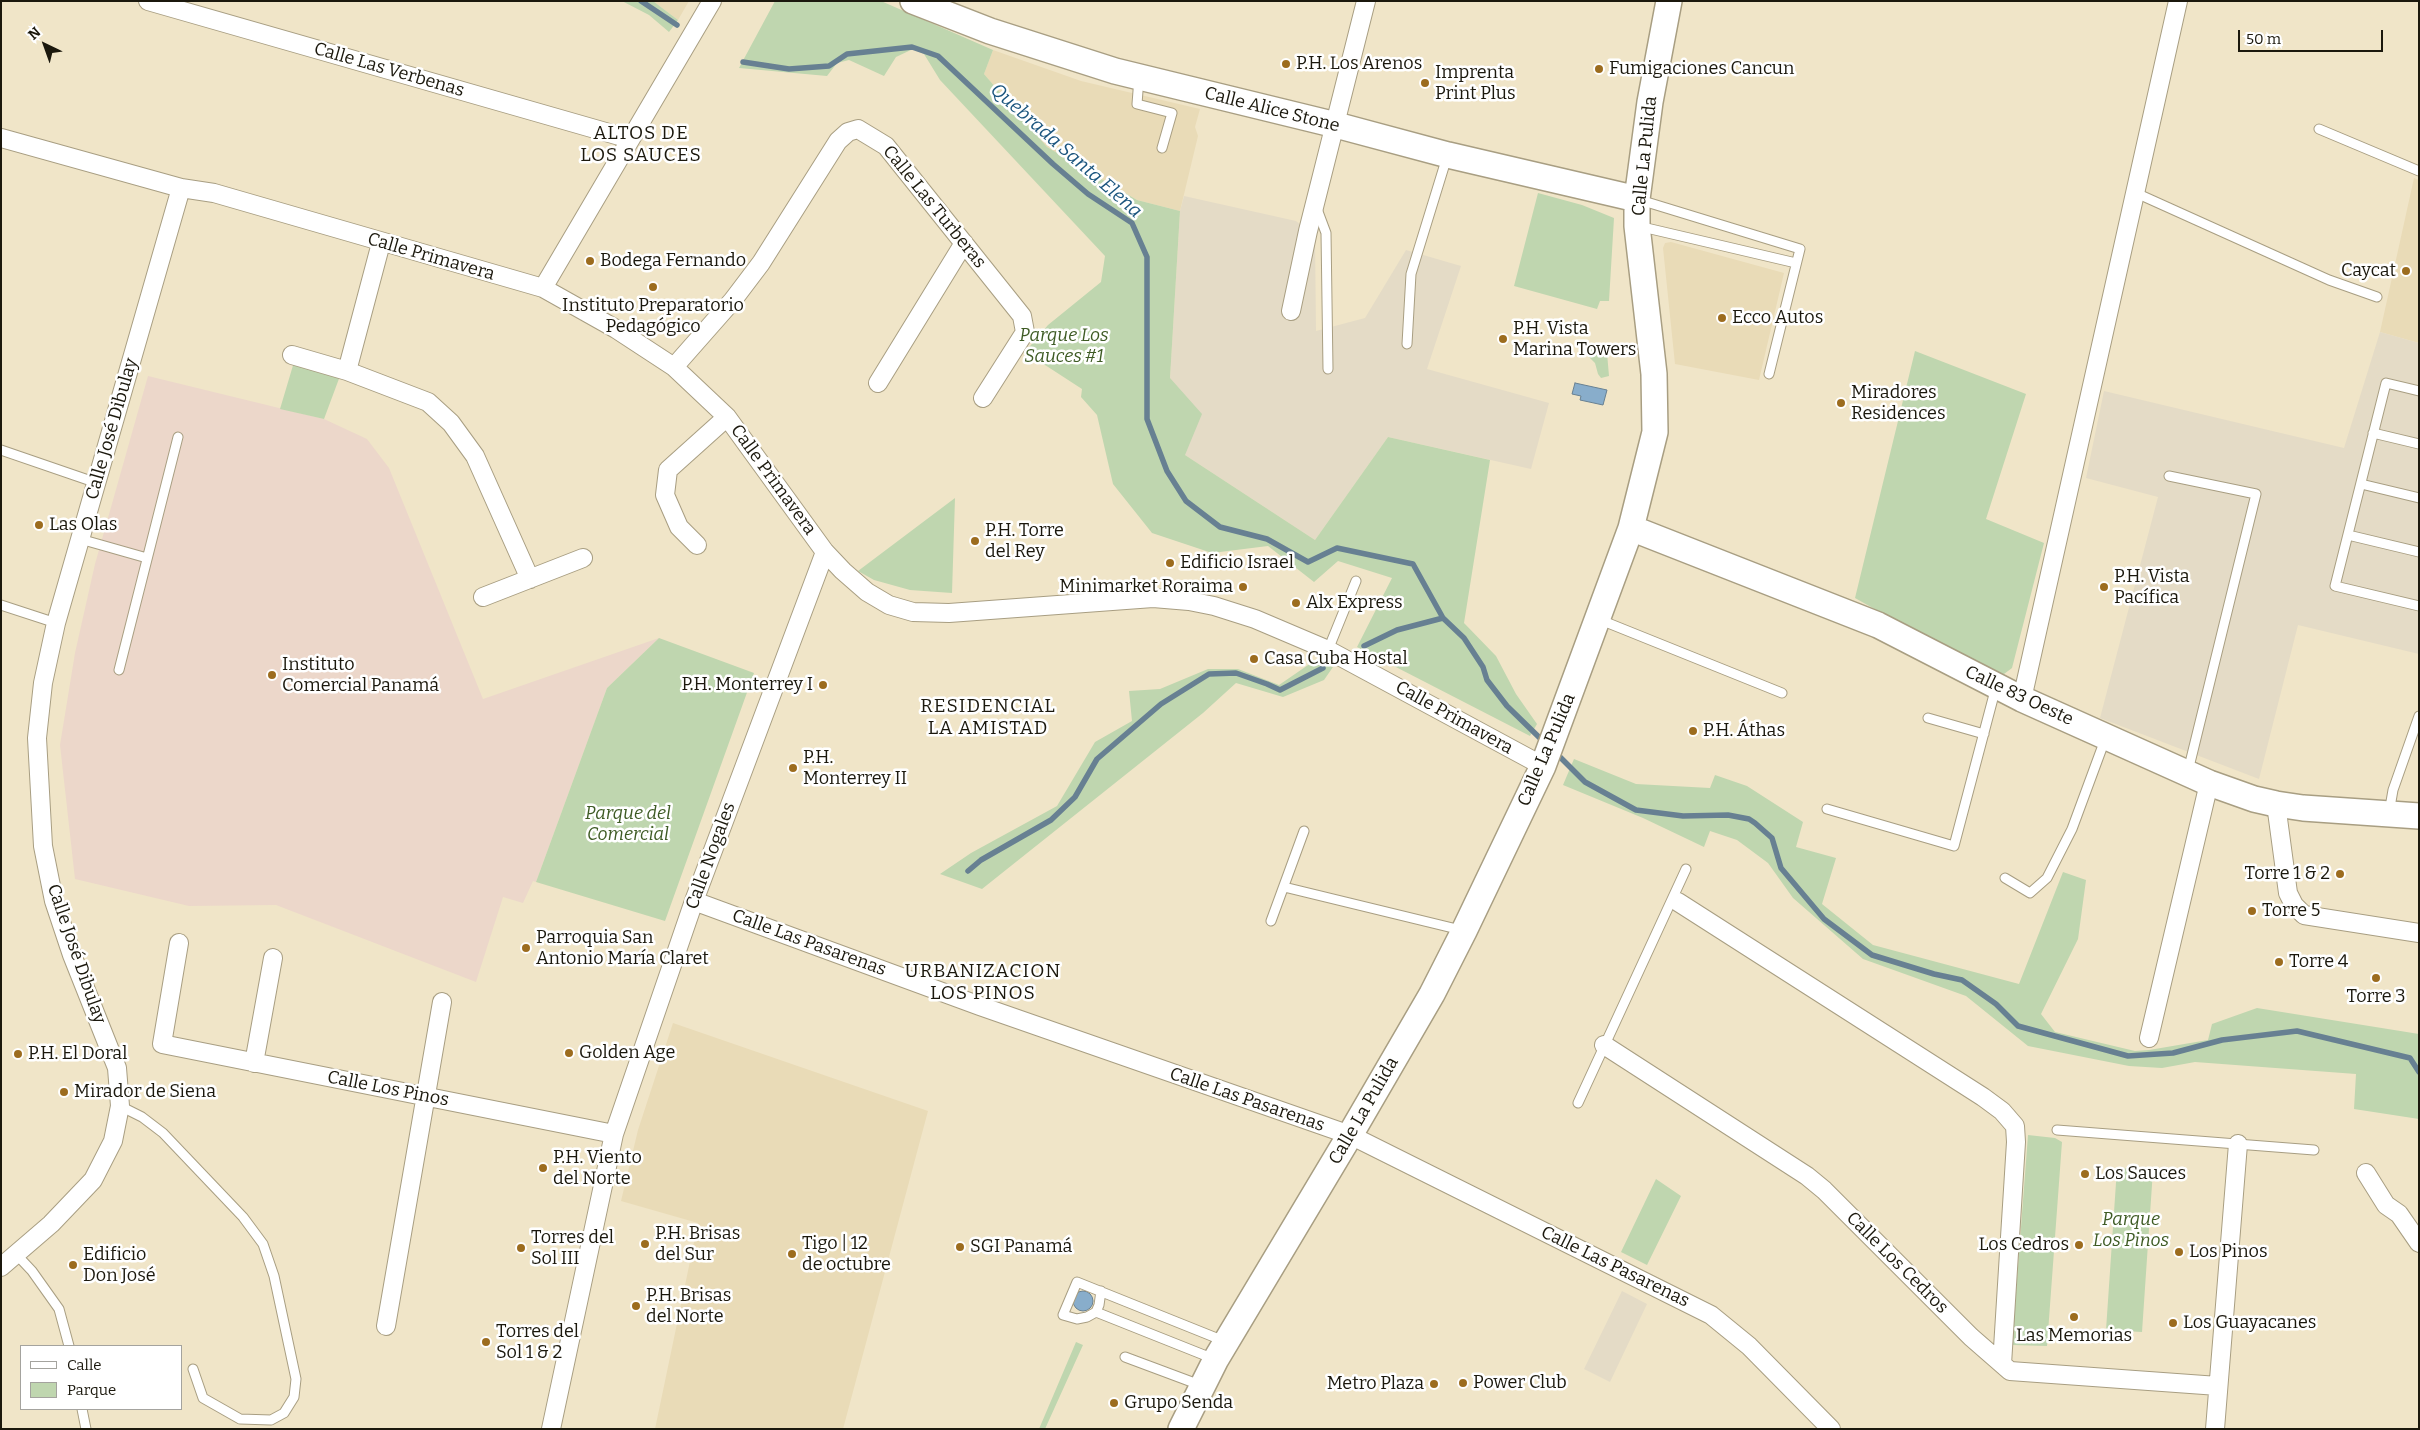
<!DOCTYPE html>
<html>
<head>
<meta charset="utf-8">
<style>
	body { margin:0 }
	#map { position:relative; width:2420px; height:1430px; overflow:hidden; background:#f0e5c8; font-family:Bitter,serif }
	canvas { display:block }
	.frame { position:absolute; inset:0; border:2px solid #1b180d; pointer-events:none }
	.legend { position:absolute; left:20px; top:1345px; width:162px; height:65px; box-sizing:border-box; background:#fff; border:1px solid #a4a39e; margin:0; padding:6px 9px; list-style:none; font-size:15px; color:#1b180d }
	.legend li { display:flex; align-items:center; gap:10px; height:25px }
	.legend b { width:25px; border:1px solid #a4a39e }
	.north { position:absolute; left:20px; top:20px; width:50px; height:50px; -webkit-text-stroke:4px #fff; paint-order:stroke; rotate:318deg; font-size:14px; font-weight:700; line-height:20px; text-align:center; color:#1b180d }
	.north::after { content:''; display:block; margin:auto; width:18px; height:22px; background:#1b180d; clip-path:polygon(50% 0,100% 100%,50% 72%,0 100%) }
	.scale { position:absolute; left:2238px; top:30px; width:145px; height:22px; box-sizing:border-box; border:2px solid #1b180d; border-top:0; padding-left:6px; font-size:15px; line-height:18px; white-space:nowrap; color:#1b180d; -webkit-text-stroke:4px #fff; paint-order:stroke }
</style>
</head>
<body>
<div id="map">
<canvas width="2420" height="1430"></canvas>
<div class="frame"></div>
<ul class="legend">
<li><b style="height:6px;background:#fff"></b>Calle</li>
<li><b style="height:14px;background:#bfd6af"></b>Parque</li>
</ul>
<div class="north">N</div>
<div class="scale">50 m</div>
</div>
<script>
const context = document.querySelector('canvas').getContext('2d');
context.lineJoin = 'round';
function fill(path, color) { context.fillStyle = color; context.fill(path, 'evenodd'); }
const poly = rows => new Path2D(rows.map(r => 'M' + r).join(''));
function stroke(path, color, width, dash) { context.strokeStyle = color; context.lineWidth = width; context.lineCap = dash ? 'butt' : 'round'; context.setLineDash(dash || []); context.stroke(path); }
function drawText(font, color, halo, rows, align = 'center') {
  context.font = font + ' Bitter,serif'; context.lineWidth = 5; context.setLineDash([]); context.textBaseline = 'middle'; context.strokeStyle = halo; context.fillStyle = color; for (const [text, x, y, turn = 0] of rows) {
    context.save(); context.translate(x, y); context.rotate((+turn || 0) * Math.PI / 180); context.textAlign = isNaN(turn) ? turn : align; if (halo) context.strokeText(text, 0, 0); context.fillText(text, 0, 0); context.restore();
  }
}
fill(poly([
	[653,1,689,1,678,20],
	[993,50,1081,81,1200,109,1195,127,1198,136,1180,211,1137,200,1047,147,984,74],
	[2414,178,2419,180,2419,343,2380,332],
	[1671,242,1784,273,1759,380,1675,364,1663,248,1665,243],
	[673,1023,928,1111,843,1429,655,1429,698,1223,621,1201,638,1130]
]), '#e9dbb7');
fill(poly([
	[1184,196,1296,221,1315,237,1316,331,1365,318,1406,250,1461,266,1427,369,1549,403,1531,469,1388,437,1315,540,1185,455,1170,378,1180,211],
	[2380,332,2419,343,2419,654,2298,625,2259,779,2100,718,2158,497,2086,478,2104,391,2344,448],
	[1622,1291,1647,1304,1610,1382,1584,1369]
]), '#e4dbc6');
fill(poly([
	[148,376,324,419,367,439,389,468,483,699,659,638,607,688,536,882,533,881,523,903,503,897,476,982,276,905,189,906,75,879,60,745,75,653,95,564]
]), '#ecd7ca');
fill(poly([
	[622,1,653,1,678,20,669,32,649,15],
	[775,1,881,1,993,50,984,74,1047,147,1137,200,1180,211,1170,378,1202,414,1185,455,1315,540,1388,437,1490,460,1464,623,1496,656,1516,694,1537,724,1530,736,1357,647,1392,578,1338,561,1314,582,1268,546,1212,553,1152,533,1113,484,1097,415,1081,397,1082,389,1025,352,1048,325,1101,282,1105,256,940,80,924,54,913,49,896,57,884,76,849,60,837,63,827,76,739,68],
	[1538,193,1582,205,1614,218,1609,301,1600,301,1597,309,1514,286],
	[1587,348,1607,353,1609,376,1601,378,1598,374,1595,363,1586,354],
	[1915,351,2026,394,1986,519,2044,543,2012,668,2004,674,1990,672,1967,661,1855,598],
	[294,362,340,376,324,419,280,409],
	[955,498,952,593,910,590,874,580,858,571],
	[659,638,754,673,665,921,536,882,607,688],
	[1311,663,1333,667,1324,680,1283,697,1236,683,1203,713,982,889,940,874,971,853,1057,806,1095,742,1132,721,1129,691,1160,689,1208,669,1238,669,1279,685],
	[1574,759,1636,784,1710,788,1715,775,1747,786,1803,822,1796,847,1836,858,1822,904,1873,945,2019,984,2063,872,2086,880,2078,939,2041,1014,2055,1032,2135,1051,2149,1050,2208,1040,2212,1024,2257,1008,2419,1034,2419,1119,2354,1109,2356,1074,2195,1062,2162,1068,2129,1066,2028,1046,1966,996,1863,959,1793,898,1768,863,1737,840,1710,831,1704,847,1643,818,1563,785],
	[2028,1135,2055,1138,2062,1142,2047,1346,2012,1345],
	[2117,1168,2153,1170,2142,1332,2106,1330],
	[1656,1179,1681,1196,1647,1265,1621,1252],
	[1076,1342,1083,1345,1045,1429,1039,1429]
]), '#bfd6af');
const water = poly([
	[1575,383,1607,390,1603,405,1580,400,1581,396,1572,394,1575,383],
	'1073 1301a10 10 0 1 1 20 0a10 10 0 1 1-20 0Z'
]);
fill(water, '#88adcb');
stroke(water, '#678092', 1);
stroke(poly([
	[641,1,677,25],
	[743,62,789,69,829,66,847,54,912,47,938,56,1053,164,1088,194,1132,223,1147,257,1147,419,1167,471,1186,501,1220,527,1267,539,1308,562,1337,548,1413,564,1443,618,1464,638,1483,667,1487,680,1507,706,1545,743],
	[1364,646,1397,630,1443,618],
	[1556,753,1585,782,1636,810,1683,816,1728,815,1749,819,1755,823,1772,838,1781,868,1824,919,1872,955,1934,974,1962,980,1996,1004,2018,1026,2128,1056,2173,1053,2222,1040,2297,1031,2410,1058,2419,1072],
	[968,871,981,860,1051,820,1075,797,1097,759,1161,704,1209,674,1236,673,1267,684,1280,690,1323,668]
]), '#678092', 5.5);
const lane = poly([
	[1139,78,1137,104,1172,113,1162,148],
	[2319,129,2419,171],
	[2136,193,2329,280,2377,297],
	[1640,200,1800,249,1769,374],
	[1317,209,1326,233,1328,369],
	[1638,226,1796,263],
	[1407,344,1411,274,1447,157],
	[2419,391,2386,383,2335,586,2419,606],
	[2373,433,2419,444],
	[1,450,97,483],
	[2169,476,2256,494,2188,771],
	[2361,484,2419,498],
	[2348,535,2419,552],
	[80,539,147,558],
	[1,605,56,623],
	[1598,619,1782,693],
	[1328,650,1356,581],
	[119,670,178,437],
	[1928,718,1984,734],
	[1827,809,1954,846,1996,687],
	[2389,813,2393,790,2419,716],
	[2005,878,2030,893,2047,878,2072,829,2106,737],
	[1284,887,1461,930],
	[1271,921,1304,831],
	[1578,1103,1686,869],
	[120,1106,142,1117,163,1133,243,1217,263,1244,274,1276,296,1379,294,1397,284,1413,271,1420,240,1419,203,1398,193,1369],
	[2057,1130,2314,1150],
	[16,1254,32,1271,59,1309,69,1346],
	[1096,1312,1099,1305,1101,1291],
	[1125,1357,1200,1385],
	[1214,1359,1096,1312,1087,1317,1077,1319,1063,1315,1077,1282,1224,1341],
	[82,1409,86,1429]
]);
const street = poly([
	[148,1,630,139],
	[1,138,181,188,214,193,543,288,616,329,674,367,727,417,825,552,843,571,867,592,889,605,913,612,949,613,1153,598,1189,601,1214,606,1255,619,1328,650,1543,766],
	[543,288,712,1],
	[1291,311,1308,231,1366,1],
	[292,355,347,371,381,243],
	[674,367,733,300,761,263,838,141,848,132,858,129,886,146,1022,316,1025,332,983,398],
	[347,371,428,402,451,423,475,456,530,579],
	[878,383,964,243],
	[697,545,679,527,665,495,668,470,727,417],
	[483,597,583,558],
	[2022,699,2178,1],
	[2276,804,2288,893,2294,905,2304,915,2419,933],
	[694,901,980,1006,1350,1135,1711,1315,1749,1346,1831,1429],
	[1678,902,1983,1097,2002,1111,2015,1126,2016,1142,2002,1364],
	[179,943,162,1044,614,1134],
	[2149,1038,2209,783],
	[1604,1045,1807,1176,1824,1190,1971,1337,2010,1371,2218,1386],
	[254,1063,273,958],
	[2366,1173,2386,1205,2399,1214,2419,1243],
	[1,1267,51,1224,93,1180,113,1141,120,1106,117,1068,72,955,54,901,43,846,37,738,43,683,56,623,181,188],
	[386,1326,442,1002],
	[551,1429,614,1134,694,901,825,552],
	[2215,1429,2238,1144]
]);
const secondary = poly([
	[913,1,990,31,1115,71,1336,125,1448,155,1637,199],
	[1631,528,1878,625,2022,699,2209,783,2254,799,2276,804,2303,808,2419,816],
	[1181,1429,1216,1359,1350,1135,1432,994,1464,931,1543,766,1631,528,1655,432,1654,374,1637,226,1637,199,1650,102,1669,1]
]);
stroke(lane, '#a89e82', 11);
stroke(street, '#a89e82', 20);
stroke(secondary, '#a89e82', 28);
stroke(lane, '#fff', 9);
stroke(street, '#fff', 18);
stroke(secondary, '#fff', 25);
for (const [x, y, r, color] of [
	[1286,64,5,"#9c6c1e"],
	[1599,69,5,"#9c6c1e"],
	[1425,83,5,"#9c6c1e"],
	[590,261,5,"#9c6c1e"],
	[2406,271,5,"#9c6c1e"],
	[653,287,5,"#9c6c1e"],
	[1722,318,5,"#9c6c1e"],
	[1503,339,5,"#9c6c1e"],
	[1841,403,5,"#9c6c1e"],
	[39,525,5,"#9c6c1e"],
	[975,541,5,"#9c6c1e"],
	[1170,563,5,"#9c6c1e"],
	[1243,587,5,"#9c6c1e"],
	[2104,587,5,"#9c6c1e"],
	[1296,603,5,"#9c6c1e"],
	[1254,659,5,"#9c6c1e"],
	[272,675,5,"#9c6c1e"],
	[823,685,5,"#9c6c1e"],
	[1693,731,5,"#9c6c1e"],
	[793,768,5,"#9c6c1e"],
	[2340,874,5,"#9c6c1e"],
	[2252,911,5,"#9c6c1e"],
	[526,948,5,"#9c6c1e"],
	[2279,962,5,"#9c6c1e"],
	[2376,978,5,"#9c6c1e"],
	[569,1053,5,"#9c6c1e"],
	[18,1054,5,"#9c6c1e"],
	[64,1092,5,"#9c6c1e"],
	[543,1168,5,"#9c6c1e"],
	[2085,1174,5,"#9c6c1e"],
	[645,1244,5,"#9c6c1e"],
	[2079,1245,5,"#9c6c1e"],
	[960,1247,5,"#9c6c1e"],
	[521,1248,5,"#9c6c1e"],
	[2179,1252,5,"#9c6c1e"],
	[792,1254,5,"#9c6c1e"],
	[73,1265,5,"#9c6c1e"],
	[636,1306,5,"#9c6c1e"],
	[2074,1317,5,"#9c6c1e"],
	[2173,1323,5,"#9c6c1e"],
	[486,1342,5,"#9c6c1e"],
	[1463,1383,5,"#9c6c1e"],
	[1434,1384,5,"#9c6c1e"],
	[1114,1403,5,"#9c6c1e"]
]) { const dot = new Path2D(); dot.arc(x, y, r, 0, 2 * Math.PI); context.fillStyle = color; context.fill(dot); stroke(dot, '#fff', 2); }
drawText('18px', '#1b180d', '#fff', [
	["P.H. Los Arenos",1296,64],
	["Fumigaciones Cancun",1609,69],
	["Imprenta",1435,73],
	["Print Plus",1435,94],
	["Bodega Fernando",600,261],
	["Caycat",2396,271,"right"],
	["Instituto Preparatorio",653,306,"center"],
	["Pedagógico",653,327,"center"],
	["Ecco Autos",1732,318],
	["P.H. Vista",1513,329],
	["Marina Towers",1513,350],
	["Miradores",1851,393],
	["Residences",1851,414],
	["Las Olas",49,525],
	["P.H. Torre",985,531],
	["del Rey",985,552],
	["Edificio Israel",1180,563],
	["P.H. Vista",2114,577],
	["Pacífica",2114,598],
	["Minimarket Roraima",1233,587,"right"],
	["Alx Express",1306,603],
	["Casa Cuba Hostal",1264,659],
	["Instituto",282,665],
	["Comercial Panamá",282,686],
	["P.H. Monterrey I",813,685,"right"],
	["P.H. Áthas",1703,731],
	["P.H.",803,758],
	["Monterrey II",803,779],
	["Torre 1 & 2",2330,874,"right"],
	["Torre 5",2262,911],
	["Parroquia San",536,938],
	["Antonio María Claret",536,959],
	["Torre 4",2289,962],
	["Torre 3",2376,997,"center"],
	["Golden Age",579,1053],
	["P.H. El Doral",28,1054],
	["Mirador de Siena",74,1092],
	["P.H. Viento",553,1158],
	["del Norte",553,1179],
	["Los Sauces",2095,1174],
	["P.H. Brisas",655,1234],
	["del Sur",655,1255],
	["Torres del",531,1238],
	["Sol III",531,1259],
	["Tigo | 12",802,1244],
	["de octubre",802,1265],
	["Los Cedros",2069,1245,"right"],
	["SGI Panamá",970,1247],
	["Los Pinos",2189,1252],
	["Edificio",83,1255],
	["Don José",83,1276],
	["P.H. Brisas",646,1296],
	["del Norte",646,1317],
	["Los Guayacanes",2183,1323],
	["Torres del",496,1332],
	["Sol 1 & 2",496,1353],
	["Las Memorias",2074,1336,"center"],
	["Power Club",1473,1383],
	["Metro Plaza",1424,1384,"right"],
	["Grupo Senda",1124,1403]
], 'left');
drawText('18px', '#1b180d', '#fff', [
	["Calle Las Verbenas",389,70,16],
	["Calle Alice Stone",1272,110,14],
	["Calle La Pulida",1645,156,-84],
	["Calle Las Turberas",934,207,51],
	["Calle Primavera",431,257,16],
	["Calle José Dibulay",112,429,-74],
	["Calle Primavera",773,480,54],
	["Calle 83 Oeste",2019,696,25],
	["Calle Primavera",1454,718,29],
	["Calle La Pulida",1547,750,-67],
	["Calle Nogales",711,856,-70],
	["Calle Las Pasarenas",809,943,20],
	["Calle José Dibulay",76,954,71],
	["Calle Los Pinos",388,1089,11],
	["Calle Las Pasarenas",1247,1100,19],
	["Calle La Pulida",1364,1111,-60],
	["Calle Los Cedros",1897,1263,45],
	["Calle Las Pasarenas",1615,1267,26]
]);
drawText('italic 18px', '#3e5b24', '#fff', [
	["Parque Los",1064,336],
	["Sauces #1",1064,357],
	["Parque del",628,814],
	["Comercial",628,835],
	["Parque",2131,1220],
	["Los Pinos",2131,1241]
]);
context.letterSpacing = '1px';
drawText('19px', '#1b180d', '#fff', [
	["ALTOS DE",641,134],
	["LOS SAUCES",641,156],
	["RESIDENCIAL",988,707],
	["LA AMISTAD",988,729],
	["URBANIZACION",983,972],
	["LOS PINOS",983,994]
]);
context.letterSpacing = '0px';
drawText('italic 19px', '#1b557e', '#fff', [
	["Quebrada Santa Elena",1066,151,41]
]);
</script>
</body>
</html>
